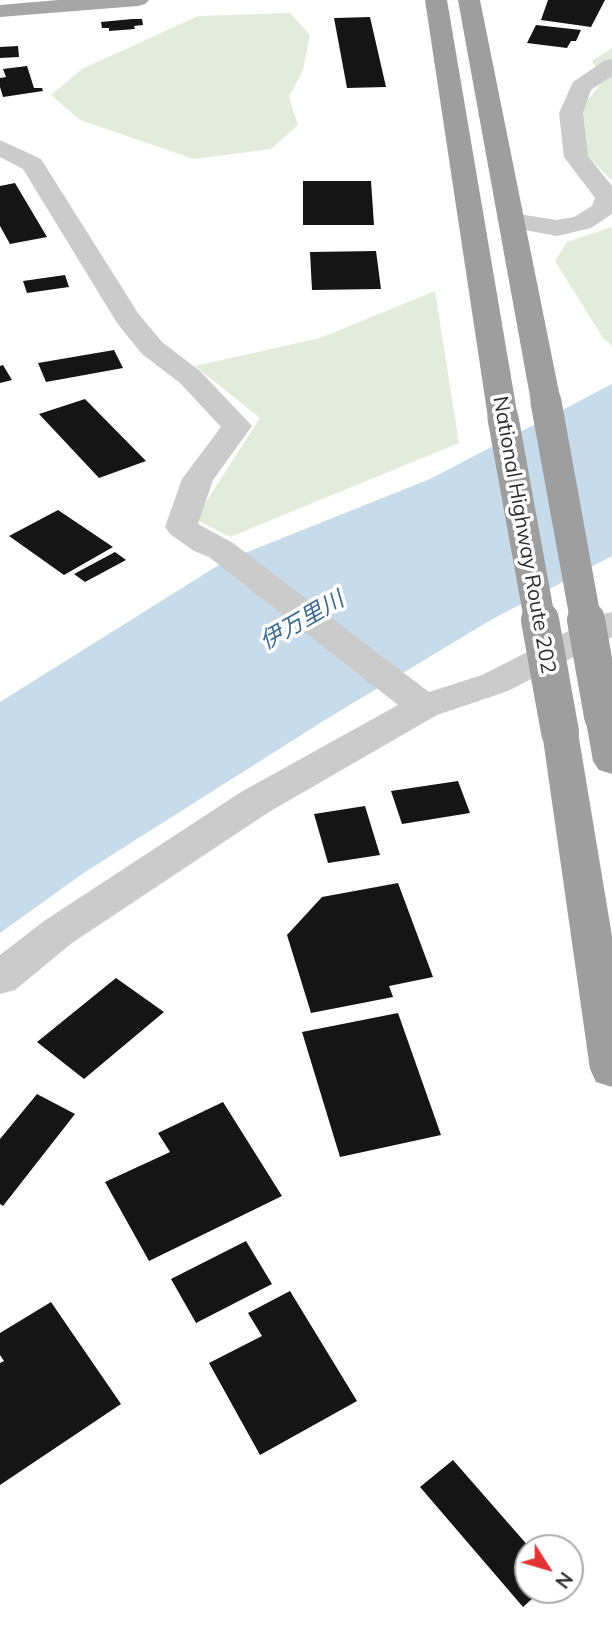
<!DOCTYPE html>
<html>
<head>
<meta charset="utf-8">
<style>
	body { margin:0 }
	#map { position:relative; width:612px; height:1632px; overflow:hidden; background:#fff; font-family:Mulish,sans-serif }
	canvas { display:block }
	.north { position:absolute; left:514px; top:1534px; width:70px; height:70px; box-sizing:border-box; background:#fff; border:2px solid #ababab; border-radius:50%; rotate:127deg; font-size:19px; font-weight:700; line-height:28px; text-align:center; color:#2e2e2e }
	.north::after { content:''; display:block; margin:auto; width:24px; height:32px; background:#e33233; clip-path:polygon(50% 0,100% 100%,50% 72%,0 100%) }
</style>
</head>
<body>
<div id="map">
<canvas width="612" height="1632"></canvas>
<div class="north">N</div>
</div>
<script>
const context = document.querySelector('canvas').getContext('2d');
context.lineJoin = 'round';
function fill(path, color) { context.fillStyle = color; context.fill(path, 'evenodd'); }
const poly = rows => new Path2D(rows.map(r => 'M' + r).join(''));
function stroke(path, color, width, dash) { context.strokeStyle = color; context.lineWidth = width; context.lineCap = dash ? 'butt' : 'round'; context.setLineDash(dash || []); context.stroke(path); }
function drawText(font, color, halo, rows, align = 'center') {
  context.font = font + ' Mulish,"Noto Sans JP",sans-serif'; context.lineWidth = 7; context.setLineDash([]); context.textBaseline = 'middle'; context.strokeStyle = halo; context.fillStyle = color; for (const [text, x, y, turn = 0] of rows) {
    context.save(); context.translate(x, y); context.rotate((+turn || 0) * Math.PI / 180); context.textAlign = isNaN(turn) ? turn : align; if (halo) context.strokeText(text, 0, 0); context.fillText(text, 0, 0); context.restore();
  }
}
fill(poly([
	[290,13,310,35,303,70,289,97,298,125,271,149,194,159,80,120,51,95,82,69,198,16],
	[612,48,612,181,584,152,583,106,603,81,592,61],
	[612,227,612,346,603,338,555,261,567,242],
	[435,291,459,443,230,537,195,519,260,418,195,366,320,338]
]), '#e3ecdc');
fill(poly([
	[612,384,612,556,489,621,325,720,85,872,0,933,0,702,225,561,430,479]
]), '#c8dbeb');
fill(poly([
	[548,0,605,0,591,27,541,20],
	[370,17,386,87,347,88,334,18],
	[132,19,142,19,143,25,134,26,135,29,109,31,109,28,102,28,101,22],
	[536,25,581,30,576,41,571,41,567,48,527,43],
	[18,46,19,57,0,58,0,47],
	[27,66,34,88,42,88,43,91,3,97,0,87,0,78,6,77,3,69],
	[303,181,371,181,374,225,303,225],
	[15,183,47,237,10,244,0,226,0,186],
	[376,251,381,289,312,290,310,252],
	[65,275,69,287,27,293,23,281],
	[114,350,123,368,46,382,38,363],
	[3,365,12,380,0,383,0,366],
	[85,399,146,461,99,478,39,414],
	[58,510,113,547,64,575,9,536],
	[115,552,126,560,85,582,74,574],
	[458,781,470,813,402,824,391,791],
	[365,806,380,855,328,863,314,814],
	[398,883,433,977,389,986,393,997,311,1013,287,935,322,897],
	[116,978,164,1012,84,1079,37,1042],
	[398,1013,441,1135,340,1157,302,1032],
	[37,1094,75,1114,3,1206,0,1204,0,1139],
	[223,1102,282,1196,149,1261,105,1182,170,1152,158,1133],
	[246,1241,272,1284,196,1323,171,1279],
	[290,1291,357,1401,260,1455,209,1363,262,1336,248,1313],
	[51,1302,121,1404,0,1485,0,1363,4,1361,0,1355,0,1333],
	[453,1460,530,1548,528,1590,542,1590,523,1607,420,1487]
]), '#151515');
fill(poly([
	[612,59,612,76,591,90,583,113,588,156,612,186,612,214,591,228,557,236,503,226,499,221,503,216,512,213,557,220,574,217,592,206,595,198,564,157,559,113,573,82,604,61,612,59],
	[0,140,41,159,138,313,162,342,200,371,252,426,213,480,198,524,233,543,429,692,482,675,600,615,612,612,612,637,508,691,437,715,269,812,72,943,15,990,0,994,0,955,44,921,241,792,398,705,209,557,194,551,170,534,165,527,182,479,221,427,180,383,142,354,117,323,23,169,0,157,0,140]
]), '#cbcbcb');
fill(poly([
	[58,0,149,0,145,4,138,6,0,17,0,5,58,0]
]), '#a6a6a6');
fill(poly([
	[425,0,447,0,518,418,514,424,503,427,492,424,488,418,425,0],
	[458,0,480,0,561,402,556,408,546,411,536,408,531,402,458,0],
	[603,704,612,706,612,774,599,770,593,761,585,716,590,707,603,704],
	[560,719,573,723,578,732,612,936,612,1087,596,1082,590,1069,542,732,547,723,560,719]
]), '#9e9e9e');
stroke(poly([
	[546,402,586,622],
	[503,418,540,622]
]), '#9e9e9e', 31);
stroke(poly([
	[540,620,560,732],
	[586,620,603,716]
]), '#9e9e9e', 38);
drawText('21px', '#2e2e2e', '#fff', [
	["National Highway Route 202",524,535,80]
]);
drawText('italic 23px', '#3d6a90', '#fff', [
	["伊万里川",302,621,-30]
]);
</script>
</body>
</html>
